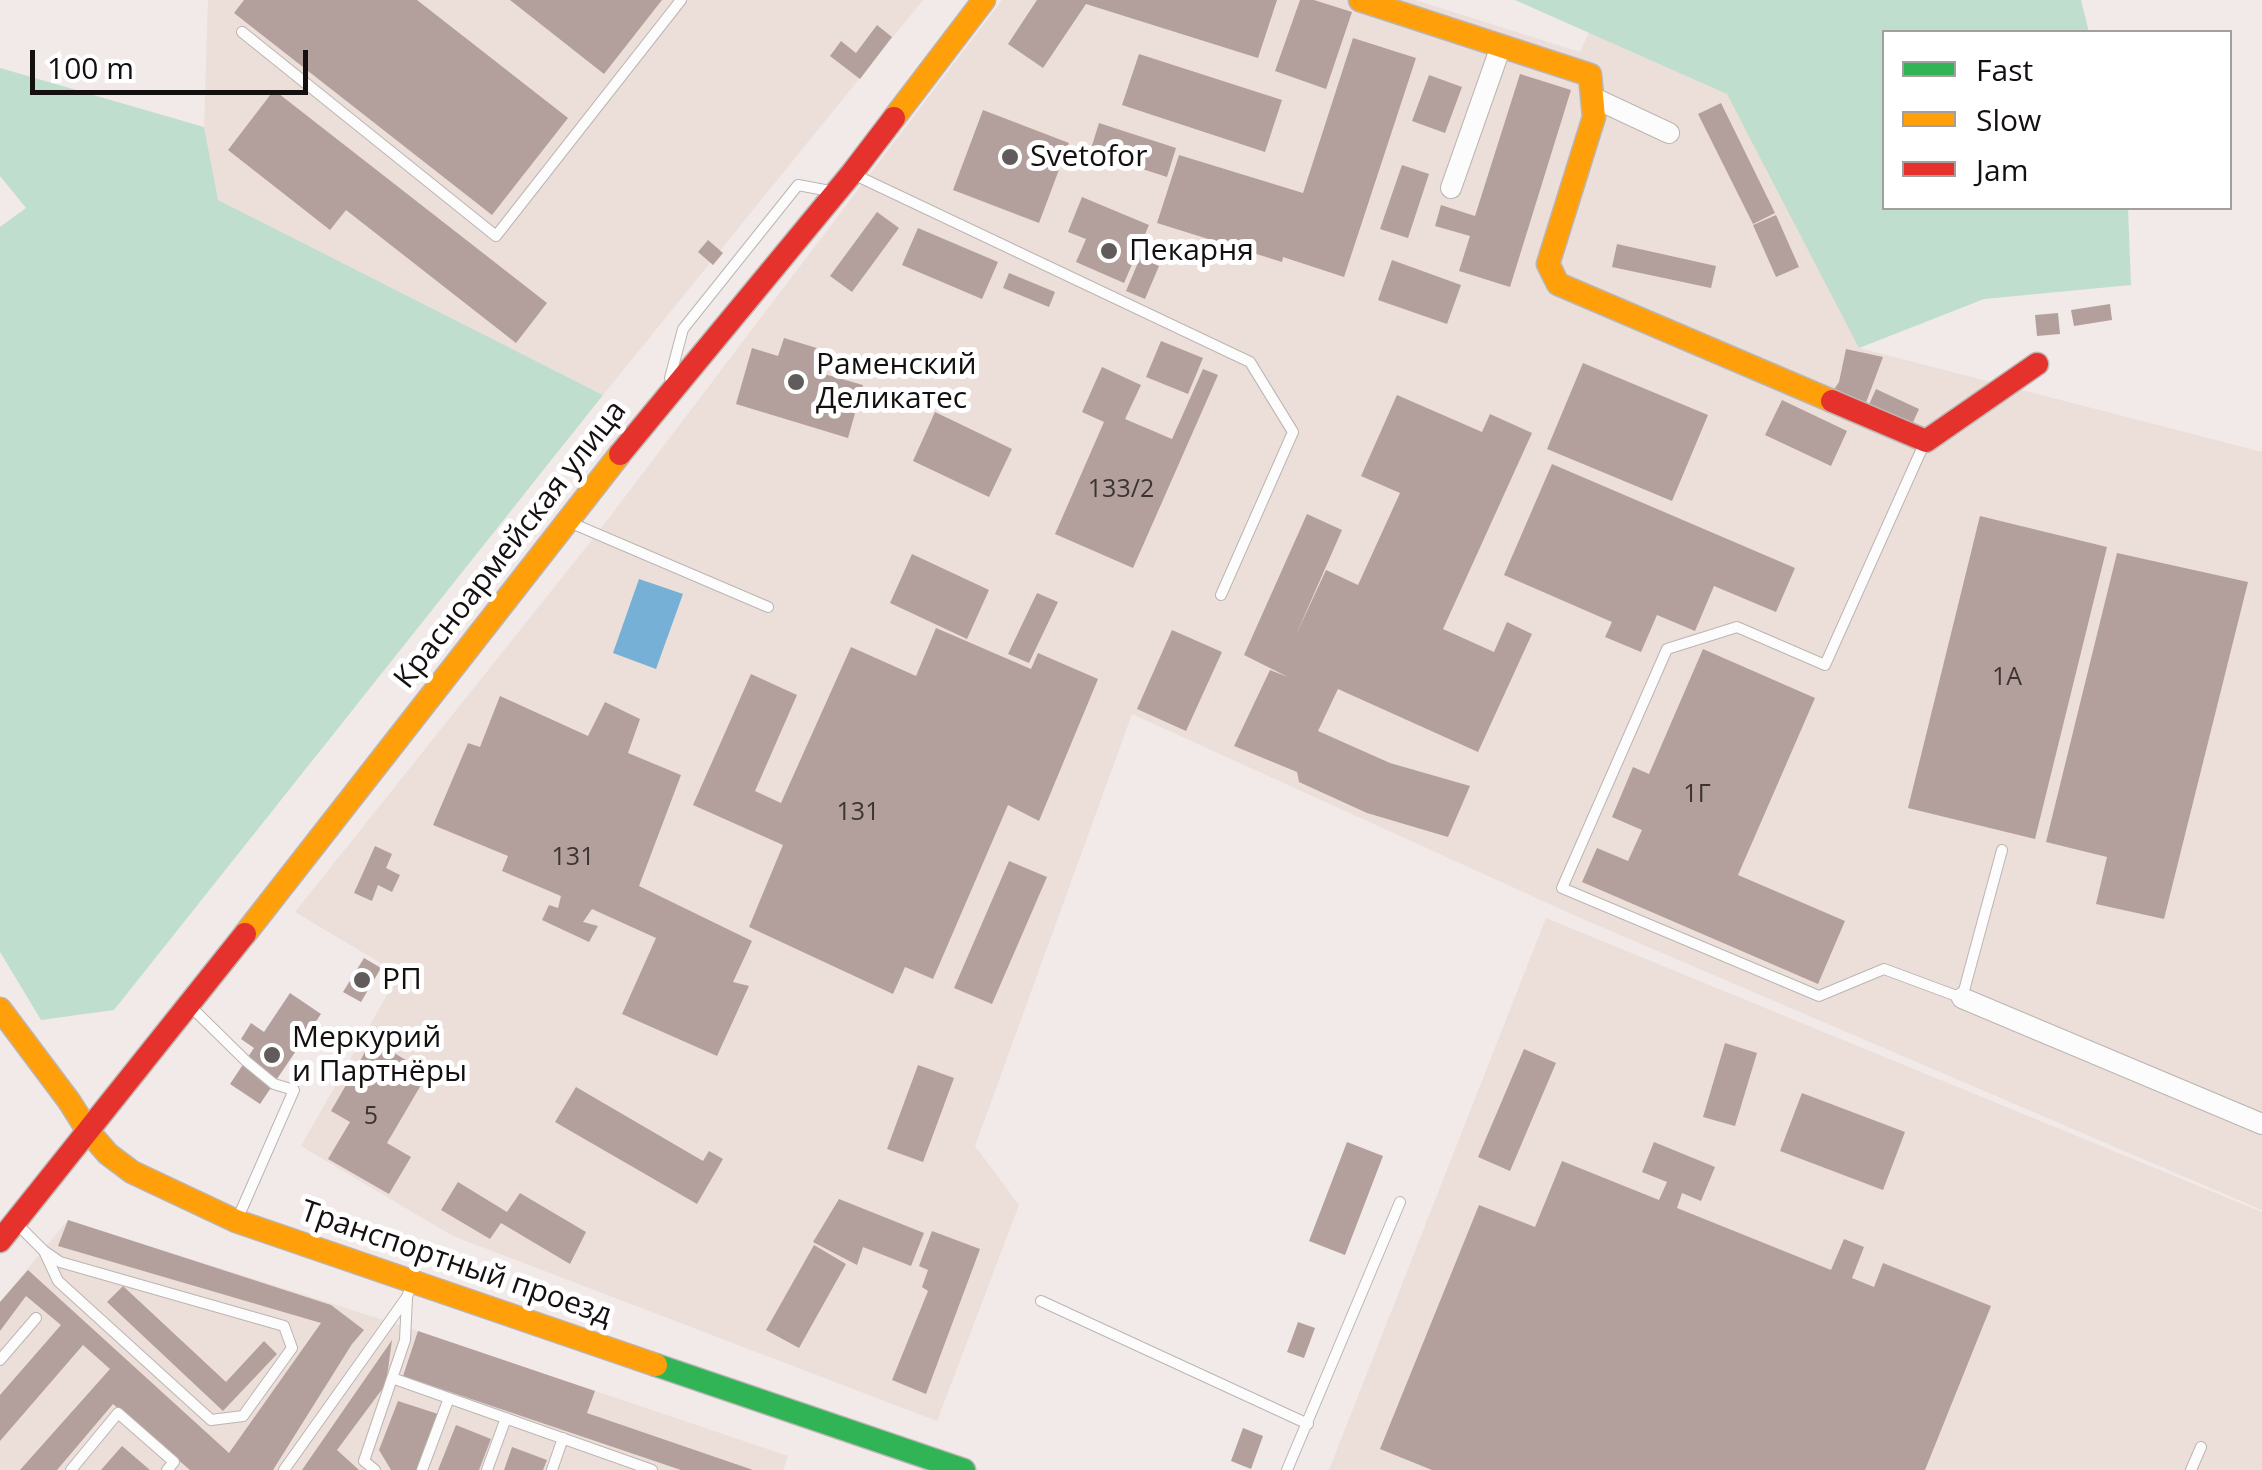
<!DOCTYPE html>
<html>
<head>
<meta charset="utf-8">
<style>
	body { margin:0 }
	#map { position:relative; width:2262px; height:1470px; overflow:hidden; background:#f1eae8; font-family:"Open Sans",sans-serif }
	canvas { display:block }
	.legend { position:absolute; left:1882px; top:30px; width:350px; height:180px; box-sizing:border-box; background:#fff; border:2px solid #a19f9f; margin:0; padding:12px 18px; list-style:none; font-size:30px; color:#14100f }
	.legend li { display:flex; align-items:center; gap:20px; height:50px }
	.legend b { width:50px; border:2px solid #a19f9f }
	.scale { position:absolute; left:30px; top:50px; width:278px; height:45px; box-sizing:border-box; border:5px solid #14100f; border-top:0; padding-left:12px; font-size:30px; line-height:35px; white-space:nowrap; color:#14100f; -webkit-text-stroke:8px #fff; paint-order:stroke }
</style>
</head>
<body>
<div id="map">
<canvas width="2262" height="1470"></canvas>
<ul class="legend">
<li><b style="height:12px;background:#30b455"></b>Fast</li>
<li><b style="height:12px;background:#ff9f0a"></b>Slow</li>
<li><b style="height:12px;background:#e5322d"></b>Jam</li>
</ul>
<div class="scale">100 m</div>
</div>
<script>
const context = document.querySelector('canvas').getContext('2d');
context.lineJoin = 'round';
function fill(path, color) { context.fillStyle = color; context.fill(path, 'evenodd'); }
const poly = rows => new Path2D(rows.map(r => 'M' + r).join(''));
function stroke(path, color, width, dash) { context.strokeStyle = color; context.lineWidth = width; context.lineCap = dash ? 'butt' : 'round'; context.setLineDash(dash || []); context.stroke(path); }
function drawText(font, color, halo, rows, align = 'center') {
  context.font = font + ' "Open Sans",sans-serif'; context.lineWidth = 10; context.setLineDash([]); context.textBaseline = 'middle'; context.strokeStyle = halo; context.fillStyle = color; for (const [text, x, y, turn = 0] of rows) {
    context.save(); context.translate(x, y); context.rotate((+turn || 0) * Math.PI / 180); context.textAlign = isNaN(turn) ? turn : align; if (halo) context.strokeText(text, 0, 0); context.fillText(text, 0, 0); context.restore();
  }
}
fill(poly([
	[208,0,923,0,603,395,217,200,204,127],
	[1002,0,1415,0,1580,52,1604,0,1712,15,1859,335,1859,348,2262,452,2262,1210,1576,916,1132,714,975,1146,1019,1205,937,1421,453,1236,301,1146,399,974,295,912,596,535],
	[1546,918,2262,1212,2262,1470,1329,1470],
	[68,1220,418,1331,788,1456,783,1470,0,1470,0,1302]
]), '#ecded8');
fill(poly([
	[1515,0,2081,0,2089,32,1884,32,1884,208,2128,208,2131,285,1984,299,1859,348,1727,94],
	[0,68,204,127,218,200,603,395,114,1010,41,1020,0,952,0,227,26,208,0,176]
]), '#c0decd');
fill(poly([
	[639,579,683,594,656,669,613,653]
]), '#77b0d6');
fill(poly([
	[244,0,417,0,568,118,492,215,234,13],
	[510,0,662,0,604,74],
	[1037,0,1277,0,1258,58,1086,4,1043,68,1008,44],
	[1300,0,1314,0,1352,12,1326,89,1275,71],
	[877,25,892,37,860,79,830,56,841,41,856,53],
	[1353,38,1416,58,1344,277,1283,257,1282,262,1157,223,1179,155,1303,193],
	[1139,54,1282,100,1265,152,1122,105],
	[1520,74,1571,90,1510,287,1459,271,1470,236,1435,226,1441,205,1475,216],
	[1429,75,1462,87,1445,133,1412,121],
	[274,90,547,303,516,343,346,210,330,230,228,150],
	[1721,103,1775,213,1753,224,1698,114],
	[983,110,1069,143,1039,223,953,190],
	[1099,123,1176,148,1167,177,1090,152],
	[1402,165,1429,174,1408,238,1380,229],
	[1082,197,1149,225,1124,283,1076,262,1086,239,1068,232],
	[877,212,899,228,852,292,830,276],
	[1776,215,1799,267,1776,277,1753,225],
	[918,228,998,262,982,299,902,265],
	[708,240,723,253,713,265,698,252],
	[1617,244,1716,266,1711,288,1612,267],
	[1140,258,1159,266,1145,299,1126,291],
	[1392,260,1461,285,1447,324,1378,300],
	[1009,273,1055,292,1049,307,1003,288],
	[2110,304,2112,320,2074,326,2071,310],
	[2058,313,2060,334,2037,336,2035,315],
	[784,338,823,350,817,372,863,385,848,438,736,404,752,348,778,356],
	[1161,341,1203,358,1188,394,1146,377],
	[1846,349,1883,357,1864,408,1833,391,1839,382],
	[1583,363,1708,415,1672,501,1547,449],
	[1102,367,1141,385,1125,419,1172,439,1203,369,1218,375,1133,568,1055,534,1104,422,1082,412],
	[1876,389,1919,409,1909,431,1866,411],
	[1397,395,1482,432,1490,414,1532,433,1443,629,1494,652,1507,622,1532,634,1478,752,1338,689,1318,731,1390,763,1470,786,1448,837,1367,813,1299,782,1297,772,1234,746,1270,670,1288,677,1244,655,1307,514,1342,530,1295,637,1326,570,1358,585,1400,493,1361,476],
	[1782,400,1847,431,1831,466,1765,435],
	[935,412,1012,449,989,497,913,461],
	[1552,464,1795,568,1776,612,1714,586,1695,631,1657,615,1641,652,1605,637,1612,622,1504,575],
	[1980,516,2107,547,2035,839,1908,808],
	[2117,553,2248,582,2164,919,2096,904,2107,857,2046,842],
	[912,554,989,590,967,639,890,603],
	[1037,593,1058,602,1029,663,1008,654],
	[936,628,1031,669,1038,653,1098,679,1039,821,1008,805,933,979,905,967,893,994,749,927,783,845,693,805,751,674,797,695,755,791,781,803,851,647,916,676],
	[1172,630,1222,652,1186,731,1137,709],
	[1703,649,1815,698,1738,875,1845,921,1818,984,1582,882,1597,848,1628,861,1642,830,1612,817,1633,767,1649,774],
	[500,696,588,736,605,702,640,719,628,753,681,775,639,886,752,941,733,982,749,986,717,1056,622,1014,656,938,592,909,583,922,598,926,589,942,542,920,549,905,558,908,561,896,502,871,508,856,433,825,468,743,480,747],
	[375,846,392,854,386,868,400,875,392,892,378,885,372,901,354,893],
	[1009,861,1047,877,992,1004,954,988],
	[364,958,381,968,361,1002,343,992],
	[290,993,321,1014,260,1104,230,1084,254,1048,241,1039,251,1023,264,1032],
	[372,1040,428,1073,387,1143,411,1157,389,1194,328,1159,350,1122,331,1111],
	[1725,1043,1757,1053,1735,1126,1703,1117],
	[1524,1049,1556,1063,1510,1171,1478,1157],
	[918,1065,954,1078,923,1162,887,1149],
	[576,1087,703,1161,709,1151,723,1159,697,1204,555,1122],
	[1802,1093,1905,1132,1883,1190,1780,1151],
	[1347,1142,1383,1156,1345,1255,1309,1241],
	[1654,1142,1715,1167,1701,1201,1682,1193,1677,1208,1831,1270,1844,1239,1864,1247,1852,1278,1874,1287,1883,1263,1991,1306,1925,1470,1432,1470,1380,1449,1479,1205,1535,1227,1562,1161,1659,1200,1667,1182,1642,1172],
	[458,1182,507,1212,520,1193,586,1232,570,1264,501,1223,490,1239,441,1210],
	[839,1199,924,1233,911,1266,863,1247,857,1265,813,1242],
	[68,1220,331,1305,364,1330,352,1344,273,1470,190,1470,113,1404,57,1470,20,1470,110,1369,83,1345,0,1441,0,1395,61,1325,26,1296,0,1331,0,1302,28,1270,229,1453,321,1323,58,1246],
	[932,1231,980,1249,926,1394,892,1380,928,1291,922,1287,928,1270,919,1266],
	[814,1245,846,1264,799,1348,766,1330],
	[123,1286,226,1382,264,1341,277,1354,223,1411,107,1302],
	[1298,1322,1315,1328,1304,1358,1287,1352],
	[418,1331,595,1391,587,1413,753,1470,681,1470,403,1376],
	[392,1340,386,1384,337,1450,359,1470,302,1470],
	[398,1401,438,1414,419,1470,391,1470,379,1450],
	[456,1425,491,1439,479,1470,438,1470],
	[1243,1428,1263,1436,1251,1469,1231,1461],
	[122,1446,150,1470,101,1470],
	[512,1447,547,1460,543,1470,504,1470]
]), '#b3a09c');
const lane = poly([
	[242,32,496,236,681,0],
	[853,174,1250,362,1293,432,1221,595],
	[670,378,683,329,798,185,830,191],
	[1924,444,1825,665,1737,627,1667,649,1562,888,1819,996,1884,969,1962,998,2002,850],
	[569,522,768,607],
	[190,1006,246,1061,274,1084,294,1090,237,1220],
	[15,1226,23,1230,44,1251,58,1281,211,1420,243,1416,292,1348,284,1326,60,1262,44,1251],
	[1041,1301,1308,1424],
	[0,1360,36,1318],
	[392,1378,652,1470],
	[71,1470,118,1413,174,1462,167,1470],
	[284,1470,407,1297,413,1281],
	[375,1470,364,1461,405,1340,407,1298],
	[422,1470,449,1398],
	[487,1470,506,1418],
	[552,1470,563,1438],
	[1287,1470,1400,1202],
	[2191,1470,2201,1447]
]);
const street = poly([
	[1592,97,1669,133],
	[1451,188,1501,46],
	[1962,998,2262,1124]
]);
const fast = poly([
	[656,1365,964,1470]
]);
const slow = poly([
	[1360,0,1590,75,1594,117,1548,264,1558,284,1832,401],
	[894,118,984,0],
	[245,934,620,454],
	[0,1009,69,1101,88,1131,108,1154,132,1172,236,1221,656,1365]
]);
const jam = poly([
	[1832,401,1926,441,2037,364],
	[620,454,852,173,894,118],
	[0,1241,245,934]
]);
stroke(lane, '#bbb5b3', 12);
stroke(street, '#bbb5b3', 22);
stroke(fast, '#bbb5b3', 25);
stroke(slow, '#bbb5b3', 25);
stroke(jam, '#bbb5b3', 25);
stroke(lane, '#fdfcfc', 10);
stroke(street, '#fdfcfc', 20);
stroke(fast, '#30b455', 22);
stroke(slow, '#ff9f0a', 22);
stroke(jam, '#e5322d', 22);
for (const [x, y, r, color] of [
	[1010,157,10,"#615c5b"],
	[1109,251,10,"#615c5b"],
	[796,382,10,"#615c5b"],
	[362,980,10,"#615c5b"],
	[272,1055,10,"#615c5b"]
]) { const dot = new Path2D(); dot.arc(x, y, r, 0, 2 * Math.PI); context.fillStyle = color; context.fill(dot); stroke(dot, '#fff', 4); }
drawText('25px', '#3c3432', null, [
	["133/2",1121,490],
	["1А",2007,678],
	["1Г",1697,795],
	["131",858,813],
	["131",573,858],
	["5",371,1117]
]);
drawText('30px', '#14100f', '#fff', [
	["Svetofor",1030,157],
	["Пекарня",1129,251],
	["Раменский",816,365],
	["Деликатес",816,399],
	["РП",382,980],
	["Меркурий",292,1038],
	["и Партнёры",292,1072]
], 'left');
drawText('30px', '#14100f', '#fff', [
	["Красноармейская улица",511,545,-52],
	["Транспортный проезд",456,1264,19]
]);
</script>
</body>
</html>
